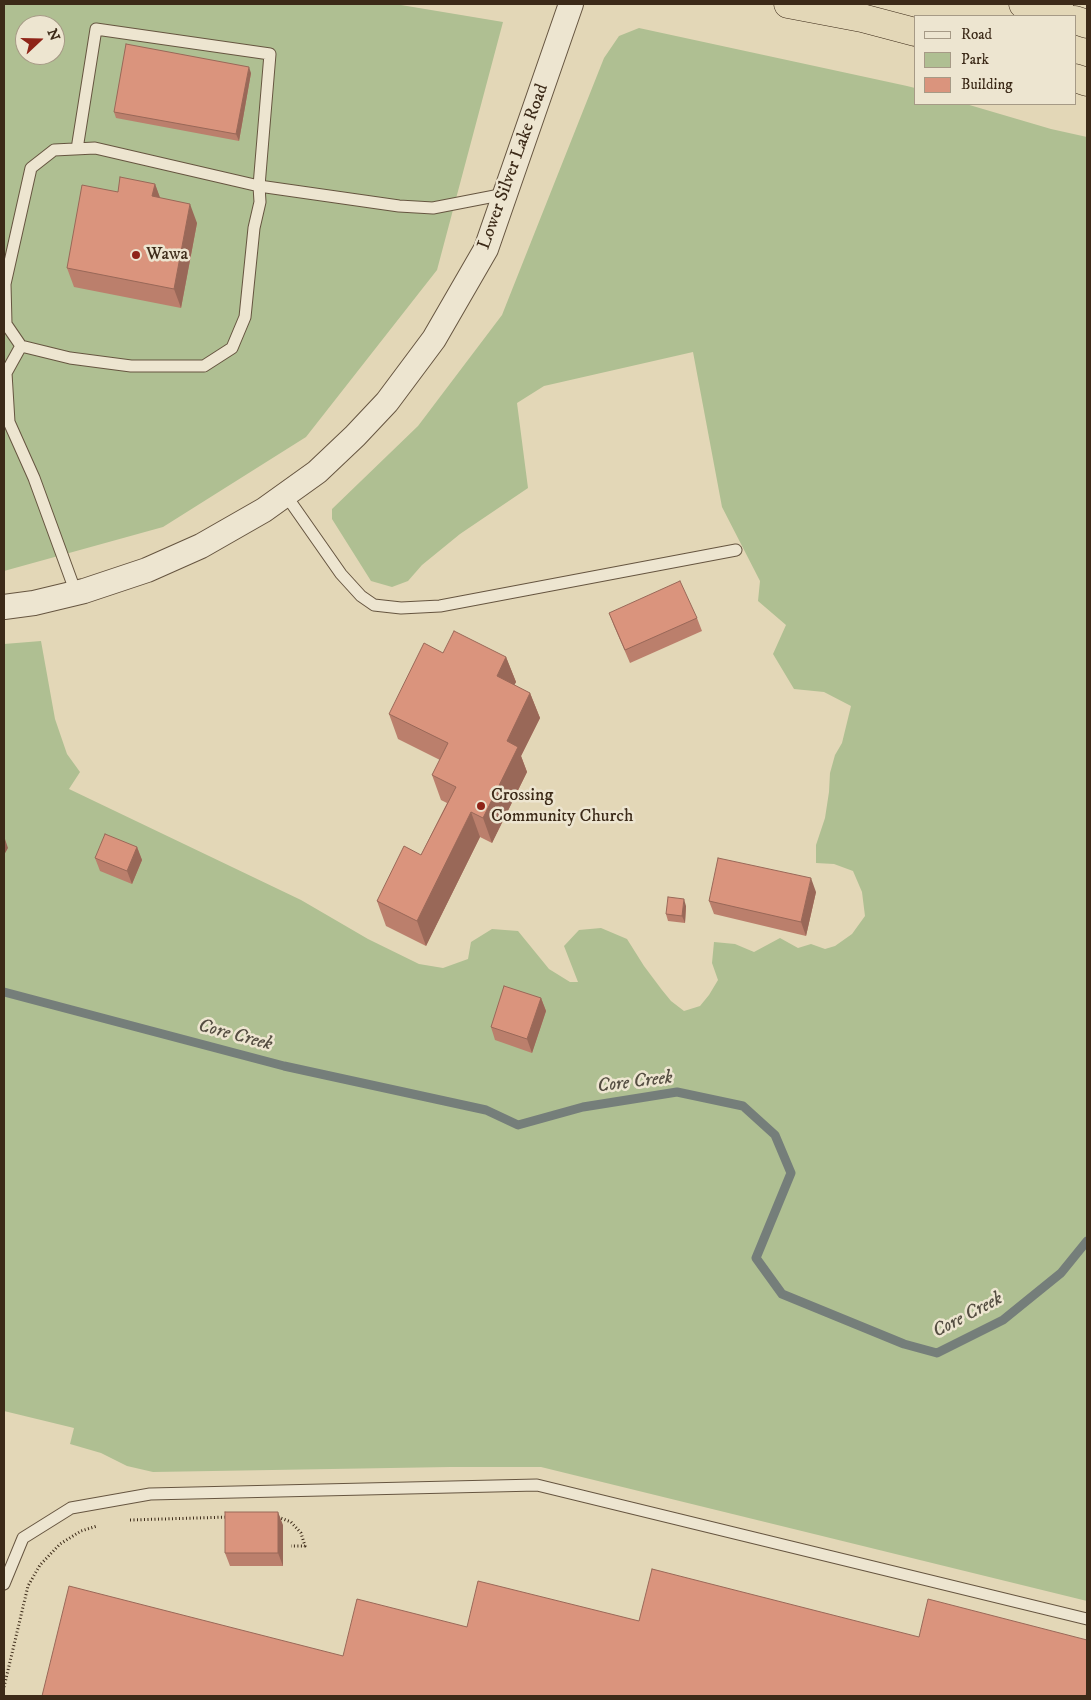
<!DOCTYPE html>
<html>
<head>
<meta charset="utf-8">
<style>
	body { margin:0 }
	#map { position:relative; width:1091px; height:1700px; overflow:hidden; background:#e3d7b7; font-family:"IM FELL DW Pica",serif }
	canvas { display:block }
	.frame { position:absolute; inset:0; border:5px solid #3c2a18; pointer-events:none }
	.legend { position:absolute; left:914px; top:15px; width:162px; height:90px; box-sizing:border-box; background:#ede5d0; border:1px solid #a69a86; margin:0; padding:6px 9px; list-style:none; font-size:15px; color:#3c2a18 }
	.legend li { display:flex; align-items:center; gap:10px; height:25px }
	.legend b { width:25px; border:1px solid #a69a86 }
	.north { position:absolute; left:15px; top:15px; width:50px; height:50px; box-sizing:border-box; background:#ede5d0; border:1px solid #a69a86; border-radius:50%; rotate:69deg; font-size:14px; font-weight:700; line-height:20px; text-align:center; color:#3c2a18 }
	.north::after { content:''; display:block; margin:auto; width:18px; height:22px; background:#8f2418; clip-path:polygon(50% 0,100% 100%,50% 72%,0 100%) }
</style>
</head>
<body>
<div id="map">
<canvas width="1091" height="1700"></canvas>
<div class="frame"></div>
<ul class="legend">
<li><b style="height:6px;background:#ede5d0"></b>Road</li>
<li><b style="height:14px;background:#afbf92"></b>Park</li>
<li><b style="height:14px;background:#da947d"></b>Building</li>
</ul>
<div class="north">N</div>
</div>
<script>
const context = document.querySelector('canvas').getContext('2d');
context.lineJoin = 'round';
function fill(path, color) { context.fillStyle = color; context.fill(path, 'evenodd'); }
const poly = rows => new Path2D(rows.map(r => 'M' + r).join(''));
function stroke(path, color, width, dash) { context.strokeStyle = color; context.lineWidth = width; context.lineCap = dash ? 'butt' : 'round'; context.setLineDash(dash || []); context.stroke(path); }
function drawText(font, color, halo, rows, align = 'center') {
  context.font = font + ' "IM FELL DW Pica",serif'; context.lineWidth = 5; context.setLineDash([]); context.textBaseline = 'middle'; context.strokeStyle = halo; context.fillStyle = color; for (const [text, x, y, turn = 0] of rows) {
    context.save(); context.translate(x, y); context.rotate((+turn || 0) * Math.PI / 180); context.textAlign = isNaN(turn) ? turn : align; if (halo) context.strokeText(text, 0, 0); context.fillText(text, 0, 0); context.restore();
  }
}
fill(poly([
	[4,4,395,4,503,22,437,270,306,437,163,527,4,571],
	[25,25,55,25,55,55,25,55],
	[639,28,907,86,915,88,915,104,966,104,1051,129,1087,137,1087,1601,541,1467,450,1467,153,1472,127,1466,101,1453,70,1444,74,1428,4,1411,4,644,41,641,55,719,67,754,80,772,69,789,301,900,368,939,419,964,443,968,468,959,471,942,492,929,518,931,549,969,570,982,578,982,564,946,579,930,601,928,627,939,644,966,662,990,671,1001,684,1011,700,1006,709,995,718,980,712,963,714,942,735,944,754,952,780,938,798,948,811,944,825,949,835,946,852,934,865,916,862,892,853,871,834,864,816,863,816,845,825,818,829,792,830,773,835,755,842,743,851,706,824,692,794,689,773,654,786,625,758,601,760,581,722,507,693,352,544,386,517,403,528,488,460,534,422,565,408,581,392,587,371,581,332,519,332,509,418,426,502,315,604,58,619,36]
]), '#afbf92');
stroke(poly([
	[4,992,284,1066,486,1110,518,1125,583,1107,677,1092,743,1106,775,1135,791,1173,756,1258,782,1294,904,1344,937,1353,1003,1320,1061,1273,1087,1241]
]), '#757e7a', 9);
const lane = poly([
	[77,149,96,29,270,54,259,186,260,202,254,228,245,317,232,348,204,366,131,366,70,358,21,346,6,324,5,284,31,168,54,150,95,148,259,186,399,206,433,208,505,194],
	[21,346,6,373,9,422,34,478,76,593],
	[285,494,341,574,361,596,374,605,401,608,440,606,736,550],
	[4,1584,23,1538,71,1508,150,1494,537,1485,1087,1619]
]);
const street = poly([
	[4,607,34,603,84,591,147,570,201,546,264,510,317,472,355,436,387,402,434,339,486,249,571,4]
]);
const highway = poly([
	[788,4,862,18,915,32],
	[1023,4,1064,16],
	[1075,20,1087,24],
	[1075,78,1087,82]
]);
stroke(lane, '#665540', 13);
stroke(street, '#665540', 26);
stroke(highway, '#3c2a18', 29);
stroke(poly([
	[278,1517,291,1522,301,1533,305,1546,291,1546],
	[130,1520,229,1517],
	[4,1687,28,1586,40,1565,60,1544,81,1531,97,1526]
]), '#3c2a18', 3, [1, 2.5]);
stroke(lane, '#ede5d0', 11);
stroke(street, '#ede5d0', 24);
stroke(highway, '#e3d7b7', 28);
fill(poly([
	[251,73,239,141,116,118,114,112],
	[155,184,160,198,197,223,181,308,74,287,67,268,118,192],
	[609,613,697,618,702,631,630,663,614,626],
	[506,657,516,682,514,685,530,693,540,718,521,756,527,772,492,843,480,837,426,946,386,926,377,901,421,855,447,803,441,800,432,775,440,760,398,739,389,714],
	[137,847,142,860,132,884,100,871,95,858],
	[816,892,806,936,714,914,709,901],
	[686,906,685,923,668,921,666,914],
	[541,998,546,1011,532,1053,495,1040,491,1027],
	[283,1525,283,1566,230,1566,225,1553]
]), '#bb7f6c');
fill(poly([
	[249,67,251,73,239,141,236,134],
	[155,184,162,203,152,196],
	[190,204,197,223,181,308,174,289],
	[506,657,516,682,506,701,497,676],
	[530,693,540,718,521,756,527,772,492,843,483,818,507,741],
	[471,812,480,837,426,946,417,921],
	[4,836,8,848,4,855],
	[137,847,142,860,132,884,127,871],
	[811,878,816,892,806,936,801,922],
	[684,899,686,906,685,923,682,916],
	[541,998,546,1011,532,1053,527,1039],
	[278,1512,283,1525,283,1566,278,1553]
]), '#996858');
const building = poly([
	[126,44,249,67,236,134,114,112,126,44],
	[120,177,155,184,152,196,190,204,174,289,67,268,82,185,118,192,120,177],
	[680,581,697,618,625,650,609,613,680,581],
	[454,631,506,657,497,676,530,693,507,741,518,747,483,818,471,812,417,921,377,901,404,846,421,855,456,787,432,775,448,743,389,714,424,643,443,653,454,631],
	[105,834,137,847,127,871,95,858,105,834],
	[718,858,811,878,801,922,709,901,718,858],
	[668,897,684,899,682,916,666,914,668,897],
	[504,986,541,998,527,1039,491,1027,504,986],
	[225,1512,278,1512,278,1553,225,1553,225,1512],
	[652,1569,919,1637,928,1599,1087,1640,1087,1689,1086,1696,42,1696,69,1586,343,1656,357,1599,467,1627,478,1581,639,1621,652,1569]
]);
fill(building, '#da947d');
stroke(building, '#996858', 1);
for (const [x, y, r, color] of [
	[136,255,5,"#8f2418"],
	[481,806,5,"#8f2418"]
]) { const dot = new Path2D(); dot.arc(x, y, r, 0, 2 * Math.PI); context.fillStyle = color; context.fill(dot); stroke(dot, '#ede5d0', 2); }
drawText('18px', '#3c2a18', '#ede5d0', [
	["Lower Silver Lake Road",514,167,-70]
]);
drawText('18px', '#3c2a18', '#ede5d0', [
	["Wawa",146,255],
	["Crossing",491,796],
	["Community Church",491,817]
], 'left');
drawText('italic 19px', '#544d41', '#ede5d0', [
	["Core Creek",235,1036,15],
	["Core Creek",635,1083,-7],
	["Core Creek",968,1316,-28]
]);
</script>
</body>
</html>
